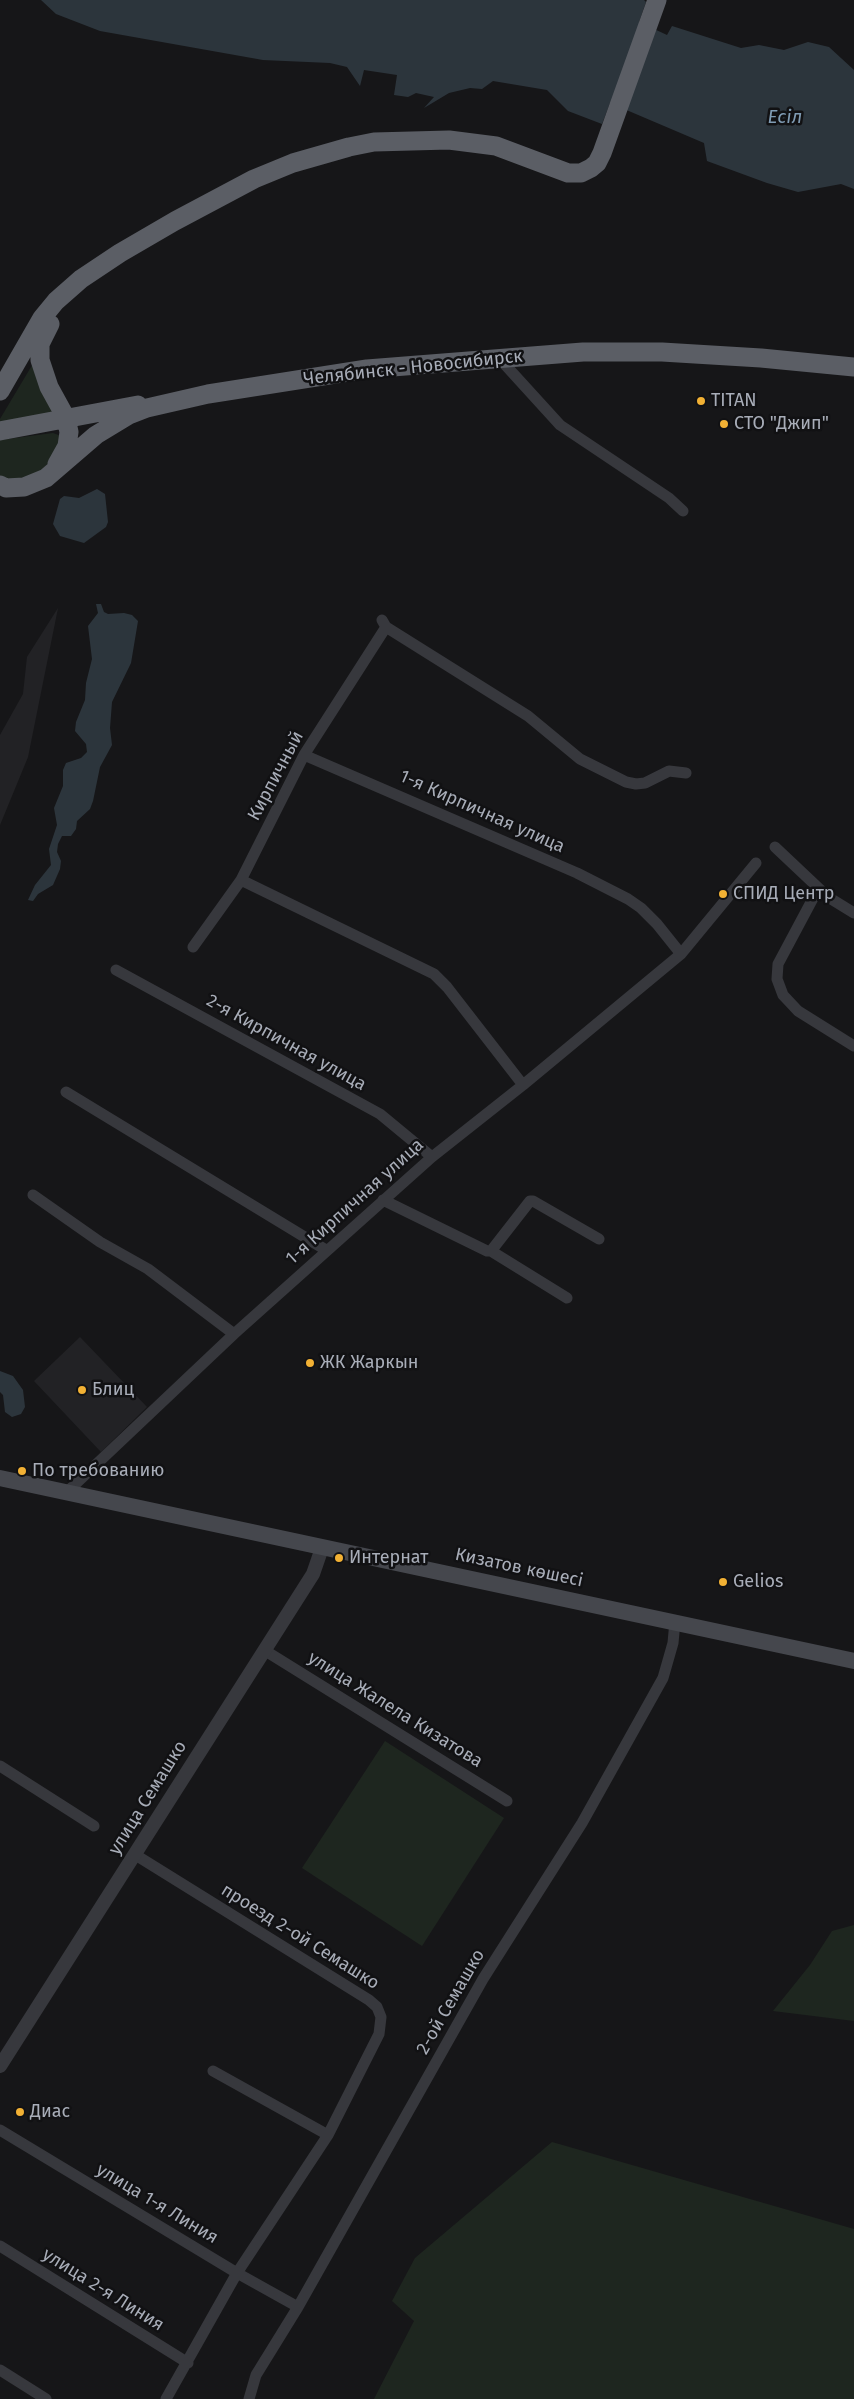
<!DOCTYPE html>
<html>
<head>
<meta charset="utf-8">
<style>
	body { margin:0 }
	canvas { display:block; background:#161618 }
</style>
</head>
<body>
<canvas width="854" height="2399"></canvas>
<script>
const context = document.querySelector('canvas').getContext('2d');
context.lineJoin = 'round';
function fill(path, color) { context.fillStyle = color; context.fill(path, 'evenodd'); }
const poly = rows => new Path2D(rows.map(r => 'M' + r).join(''));
function stroke(path, color, width, dash) { context.strokeStyle = color; context.lineWidth = width; context.lineCap = dash ? 'butt' : 'round'; context.setLineDash(dash || []); context.stroke(path); }
function drawText(font, color, halo, rows, align = 'center') {
  context.font = font + ' "Fira Sans",sans-serif'; context.lineWidth = 5; context.setLineDash([]); context.textBaseline = 'middle'; context.strokeStyle = halo; context.fillStyle = color; for (const [text, x, y, turn = 0] of rows) {
    context.save(); context.translate(x, y); context.rotate((+turn || 0) * Math.PI / 180); context.textAlign = isNaN(turn) ? turn : align; if (halo) context.strokeText(text, 0, 0); context.fillText(text, 0, 0); context.restore();
  }
}
fill(poly([
	[58,608,28,757,0,825,0,735,23,694,27,657],
	[80,1337,147,1407,101,1452,34,1381]
]), '#222225');
fill(poly([
	[34,362,59,417,0,428,0,419],
	[53,433,61,436,50,467,23,481,0,478,0,440],
	[385,1741,504,1818,422,1946,302,1868],
	[854,1925,854,2021,773,2011,810,1965,832,1931],
	[552,2142,854,2229,854,2399,374,2399,414,2321,392,2301,415,2258]
]), '#1e261f');
fill(poly([
	[41,0,644,0,646,2,639,22,667,35,672,26,741,48,759,45,784,50,808,42,829,47,854,70,854,189,841,184,798,192,767,183,707,161,704,143,610,103,602,124,568,111,547,90,493,81,482,89,470,88,449,93,424,108,434,97,416,93,408,97,394,95,397,75,364,70,360,86,347,67,330,63,263,60,100,31,56,14],
	[97,489,105,494,108,522,106,527,84,543,60,536,53,524,60,499,64,496,79,498],
	[96,604,101,604,104,612,108,614,124,613,132,615,138,621,131,663,112,702,110,728,112,745,100,767,93,801,90,809,77,821,76,829,71,836,62,836,58,844,57,852,61,861,60,869,53,885,38,894,33,901,28,900,35,885,51,865,49,849,57,825,54,808,63,786,63,770,66,763,81,758,87,752,86,744,75,731,76,722,85,700,86,683,92,659,88,626,98,613],
	[0,1371,13,1376,23,1390,25,1407,21,1414,12,1417,5,1412,3,1395,0,1392]
]), '#2c353c');
stroke(poly([
	[499,358,560,425,669,498,683,511],
	[386,627,528,716,580,759,626,782,636,784,645,783,669,771,686,773],
	[304,755,577,873,628,899,641,908,657,924,681,954],
	[775,847,828,897,854,913],
	[241,880,434,974,447,987,523,1085],
	[818,889,778,964,777,979,783,995,798,1011,854,1046],
	[193,947,241,880,304,755,386,627,382,620],
	[116,970,380,1114,432,1157],
	[66,1092,326,1250],
	[33,1195,100,1242,148,1269,234,1334],
	[383,1200,487,1251,491,1251,530,1201,533,1201,599,1239],
	[491,1251,567,1298],
	[67,1492,234,1334,432,1157,523,1085,681,954,756,863],
	[264,1650,507,1801],
	[0,1766,94,1826],
	[134,1854,369,2000,377,2007,381,2017,379,2034,328,2135,237,2273,166,2399],
	[213,2071,328,2135],
	[0,2130,237,2273,298,2307],
	[0,2246,188,2363],
	[0,2370,46,2399],
	[249,2399,256,2375,298,2307,483,1979,582,1823,663,1678,673,1643,675,1621]
]), '#37383d', 11);
stroke(poly([
	[0,2066,313,1574,322,1548]
]), '#37383d', 14);
stroke(poly([
	[0,1478,854,1661]
]), '#45474d', 16);
stroke(poly([
	[50,324,40,344,40,360,49,387,66,418,69,432,67,446,57,464],
	[0,391,42,318,56,301,81,279,120,253,175,221,254,179,293,163,349,147,374,142,449,140,496,146,568,173,581,173,591,168,597,163,602,153,657,0],
	[0,431,138,405],
	[0,485,6,488,24,487,46,478,96,435,129,415,147,408,208,394,367,369,583,352,662,352,761,358,854,367]
]), '#5b5e65', 19);
for (const [x, y, r, color] of [
	[701,401,5,"#f2b134"],
	[724,424,5,"#f2b134"],
	[723,894,5,"#f2b134"],
	[310,1363,5,"#f2b134"],
	[82,1390,5,"#f2b134"],
	[22,1471,5,"#f2b134"],
	[339,1558,5,"#f2b134"],
	[723,1582,5,"#f2b134"],
	[20,2112,5,"#f2b134"]
]) { const dot = new Path2D(); dot.arc(x, y, r, 0, 2 * Math.PI); context.fillStyle = color; context.fill(dot); stroke(dot, '#111113', 2); }
drawText('18px', '#a8adb8', '#111113', [
	["Челябинск - Новосибирск",413,368,-6],
	["Кирпичный",276,776,-62],
	["1-я Кирпичная улица",482,812,24],
	["2-я Кирпичная улица",286,1043,29],
	["1-я Кирпичная улица",355,1202,-42],
	["Кизатов көшесі",519,1568,12],
	["улица Жалела Кизатова",395,1710,32],
	["улица Семашко",148,1798,-58],
	["проезд 2-ой Семашко",300,1937,32],
	["2-ой Семашко",451,2002,-60],
	["улица 1-я Линия",157,2204,31],
	["улица 2-я Линия",103,2290,32]
]);
drawText('18px', '#a8adb8', '#111113', [
	["TITAN",711,401],
	["СТО \"Джип\"",734,424],
	["СПИД Центр",733,894],
	["ЖК Жаркын",320,1363],
	["Блиц",92,1390],
	["По требованию",32,1471],
	["Интернат",349,1558],
	["Gelios",733,1582],
	["Диас",30,2112]
], 'left');
drawText('italic 19px', '#7f9bb3', '#111113', [
	["Есіл",785,118]
]);
</script>
</body>
</html>
